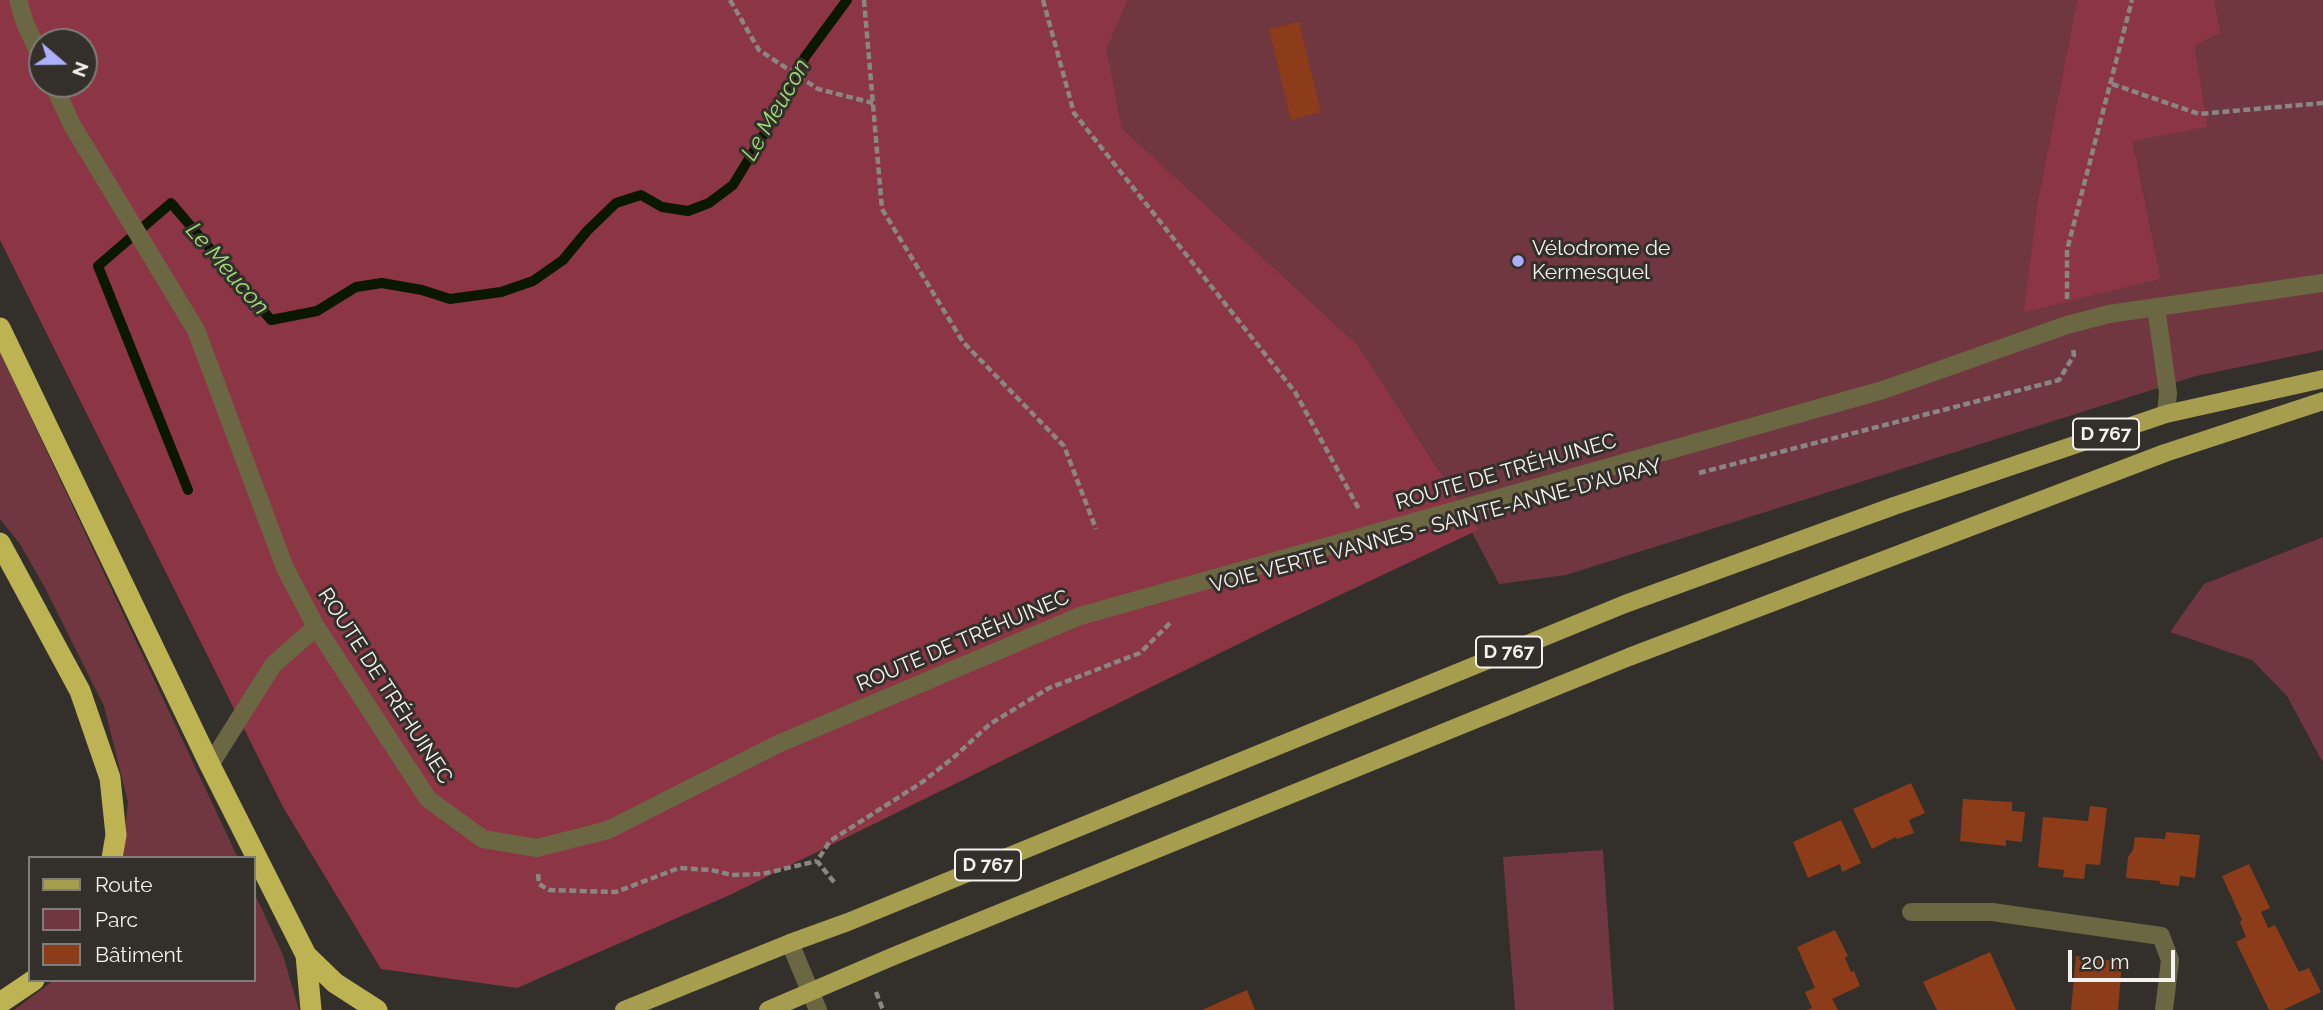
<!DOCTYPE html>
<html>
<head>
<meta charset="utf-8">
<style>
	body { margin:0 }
	#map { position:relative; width:2323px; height:1010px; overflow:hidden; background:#332f2a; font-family:Raleway,sans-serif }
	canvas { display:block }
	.legend { position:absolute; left:28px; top:856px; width:228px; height:126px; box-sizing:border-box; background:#332f2a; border:2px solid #807d79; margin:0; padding:9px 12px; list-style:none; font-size:21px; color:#f4f2ef }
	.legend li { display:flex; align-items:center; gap:14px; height:35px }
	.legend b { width:35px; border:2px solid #807d79 }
	.north { position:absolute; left:28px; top:28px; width:70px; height:70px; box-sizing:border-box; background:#332f2a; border:2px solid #807d79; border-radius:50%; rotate:110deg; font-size:19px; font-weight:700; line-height:28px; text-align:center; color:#f4f2ef }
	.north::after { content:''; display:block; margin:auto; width:24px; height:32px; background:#aab0fb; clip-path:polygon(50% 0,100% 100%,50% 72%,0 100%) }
	.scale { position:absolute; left:2068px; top:950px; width:107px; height:32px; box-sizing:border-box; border:4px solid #f4f2ef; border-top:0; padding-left:9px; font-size:21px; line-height:24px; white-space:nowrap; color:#f4f2ef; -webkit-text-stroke:5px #332f2a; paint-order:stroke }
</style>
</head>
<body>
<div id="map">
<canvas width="2323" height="1010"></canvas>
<ul class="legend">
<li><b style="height:9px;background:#a69d4f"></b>Route</li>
<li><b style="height:19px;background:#703740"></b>Parc</li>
<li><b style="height:19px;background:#8c3c19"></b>Bâtiment</li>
</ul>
<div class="north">N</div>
<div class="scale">20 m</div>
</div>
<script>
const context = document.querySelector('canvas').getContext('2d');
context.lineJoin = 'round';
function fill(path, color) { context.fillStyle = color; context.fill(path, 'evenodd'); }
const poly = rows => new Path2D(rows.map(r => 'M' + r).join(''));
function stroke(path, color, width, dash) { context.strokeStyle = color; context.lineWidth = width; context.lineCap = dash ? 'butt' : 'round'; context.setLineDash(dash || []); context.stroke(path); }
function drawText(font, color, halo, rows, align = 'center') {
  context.font = font + ' Raleway,sans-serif'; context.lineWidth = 6; context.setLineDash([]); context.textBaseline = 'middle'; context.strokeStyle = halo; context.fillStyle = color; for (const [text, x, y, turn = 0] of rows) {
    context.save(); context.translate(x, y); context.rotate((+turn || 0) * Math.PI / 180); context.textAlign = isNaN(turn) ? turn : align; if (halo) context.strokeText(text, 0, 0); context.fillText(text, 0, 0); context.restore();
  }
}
fill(poly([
	[1128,0,2077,0,2037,204,2025,311,2161,279,2133,140,2208,127,2195,46,2221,31,2214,0,2323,0,2323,350,2196,376,1566,575,1499,584,1440,471,1358,345,1122,128,1107,49],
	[0,352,238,858,122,858,128,802,104,706,44,586,20,544,0,519],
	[2323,537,2323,763,2287,696,2252,660,2170,632,2204,584],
	[1603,850,1614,1010,1515,1010,1503,857],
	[254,892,283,955,299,1010,14,1010,54,980,254,980]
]), '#703740');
fill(poly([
	[0,0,1128,0,1107,49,1122,128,1358,345,1478,530,1285,621,732,894,517,988,381,969,283,807,0,240],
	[42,42,84,42,84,84,42,84],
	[2077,0,2214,0,2221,32,2195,46,2208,127,2133,141,2161,279,2024,312,2037,204]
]), '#8b3545');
stroke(poly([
	[188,490,98,266,171,203,271,320,317,311,356,287,382,283,422,290,450,299,501,292,533,281,563,260,587,231,616,203,641,195,662,207,688,211,709,203,733,185,783,103,805,57,847,0]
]), '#0a1802', 10);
fill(poly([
	[1299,22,1321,112,1291,120,1269,29],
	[1911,783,1925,813,1909,820,1914,833,1897,839,1896,837,1872,849,1853,809],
	[1963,799,2012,802,2012,811,2025,812,2022,842,2006,840,2006,846,1960,841],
	[2090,806,2107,808,2100,865,2086,864,2084,879,2063,877,2064,870,2038,867,2043,817,2088,821],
	[1841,820,1861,863,1842,872,1840,864,1808,878,1793,842],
	[2166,832,2200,835,2195,878,2180,876,2179,886,2160,884,2160,881,2126,878,2128,857,2133,850,2135,837,2165,839],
	[2249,864,2270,908,2261,912,2268,928,2275,925,2299,972,2309,968,2321,992,2283,1010,2269,1010,2236,942,2246,937,2240,922,2242,920,2222,876],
	[1835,930,1848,956,1845,958,1851,972,1854,971,1860,986,1832,999,1838,1010,1807,1010,1812,1008,1805,992,1815,988,1797,947],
	[1990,952,2016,1010,1937,1010,1923,982],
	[2076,956,2122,962,2118,1010,2071,1010],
	[1247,990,1255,1010,1202,1010]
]), '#8c3c19');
stroke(poly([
	[730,0,759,50,818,89,873,103],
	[864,0,882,209,963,342,1064,446,1096,529],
	[1043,0,1074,113,1295,392,1360,511],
	[2112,84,2199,114,2323,103],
	[2067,299,2067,250,2132,0],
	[1699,473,2059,380,2074,355,2073,349],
	[538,874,539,884,549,890,616,892,679,868,711,870,732,875,762,874,817,861],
	[834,882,817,861,830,841,921,783,953,758,990,724,1049,688,1140,653,1172,621],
	[876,992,883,1010]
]), '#8a8783', 4.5, [7, 3.5]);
stroke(poly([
	[18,0,25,23,42,60],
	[53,84,72,125,196,330,285,568,316,627,428,799,483,839,537,848,608,830,778,744,1080,616,1883,390,2067,325,2109,314,2323,283],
	[2156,307,2168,393,2166,414],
	[210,765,273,665,316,627],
	[1911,912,1992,912,2161,936,2170,960,2164,1010],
	[790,943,818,1010]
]), '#6b6743', 18);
stroke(poly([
	[624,1010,790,943,848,922,1625,604,1894,506,2166,414,2323,379],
	[768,1010,894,956,1629,657,2165,453,2323,401]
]), '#a69d4f', 18);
stroke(poly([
	[0,328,210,765,306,955,311,1010],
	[0,543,80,691,110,778,116,835,112,858],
	[306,955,335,983,377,1010],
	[0,1003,34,980]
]), '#bdb353', 21);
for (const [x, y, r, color] of [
	[1518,261,7,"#aab0fb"]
]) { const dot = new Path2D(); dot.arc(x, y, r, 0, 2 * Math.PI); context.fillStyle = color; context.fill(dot); stroke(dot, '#332f2a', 2.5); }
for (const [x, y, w] of [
	[2106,434,66],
	[1509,652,66],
	[988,865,66]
]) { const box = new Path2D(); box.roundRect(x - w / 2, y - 15.5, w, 31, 5); context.fillStyle = '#332f2a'; context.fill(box); stroke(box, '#f4f2ef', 2); }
drawText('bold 19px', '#f4f2ef', null, [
	["D 767",2106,434],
	["D 767",1509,652],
	["D 767",988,865]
]);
drawText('21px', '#f4f2ef', '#332f2a', [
	["Vélodrome de",1532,249],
	["Kermesquel",1532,273]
], 'left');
drawText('21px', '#f4f2ef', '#332f2a', [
	["ROUTE DE TRÉHUINEC",1506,472,-16],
	["VOIE VERTE VANNES - SAINTE-ANNE-D'AURAY",1436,526,-15],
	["ROUTE DE TRÉHUINEC",963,641,-23],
	["ROUTE DE TRÉHUINEC",385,686,57]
]);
drawText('italic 23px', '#a1de77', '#332f2a', [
	["Le Meucon",776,110,-60],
	["Le Meucon",227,269,49]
]);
</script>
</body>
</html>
